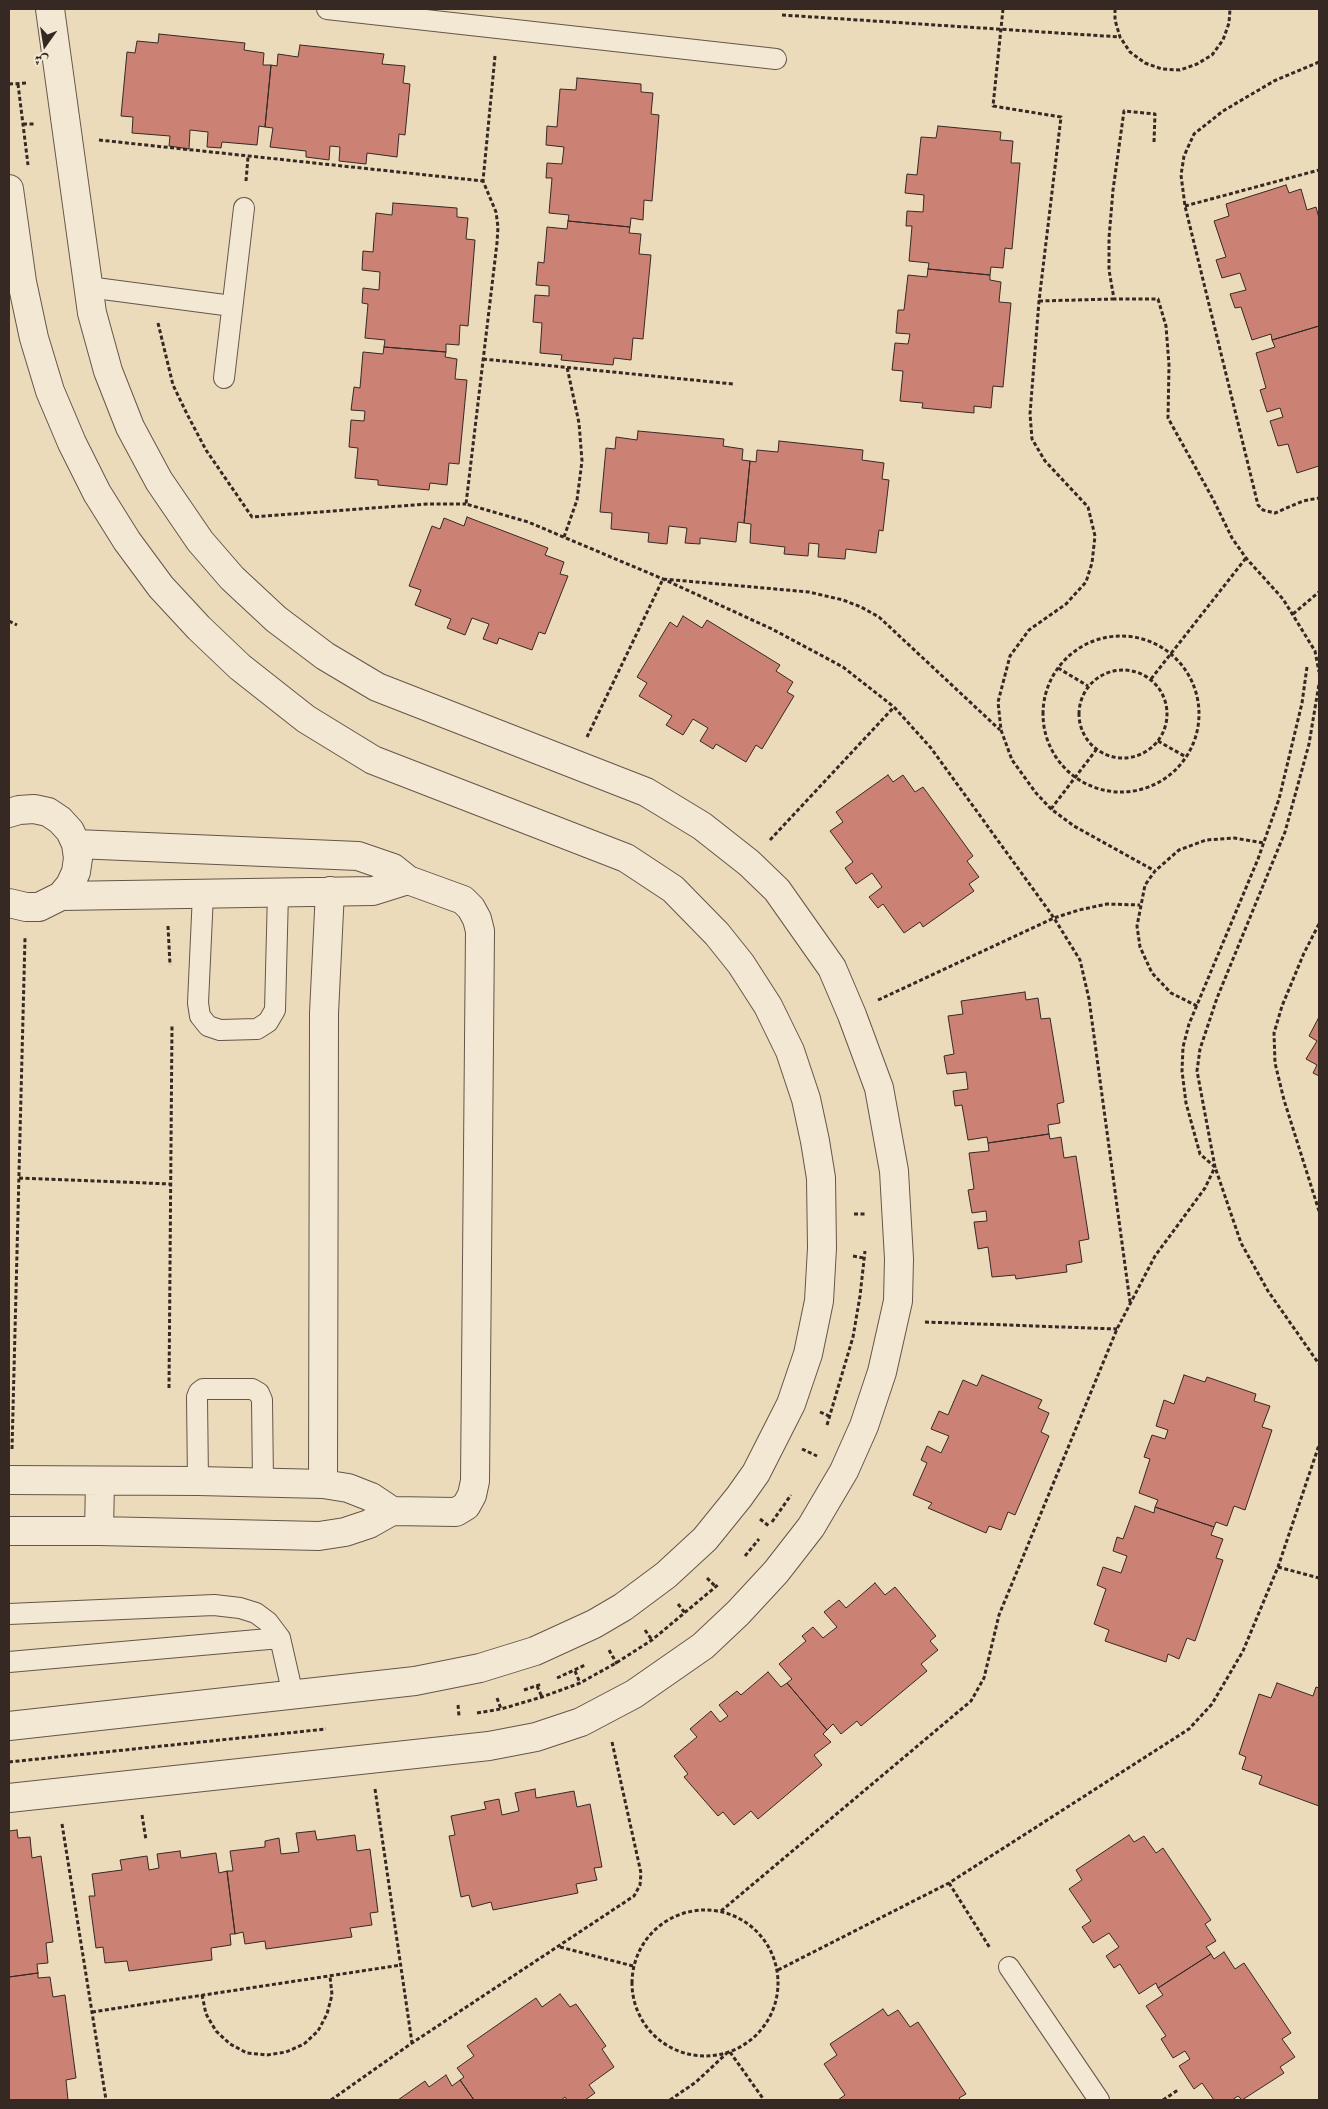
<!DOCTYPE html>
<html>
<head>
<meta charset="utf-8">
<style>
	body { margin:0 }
	#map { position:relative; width:1328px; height:2109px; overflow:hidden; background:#ecdbbb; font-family:"IM FELL French Canon",Amiri,serif }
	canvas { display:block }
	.frame { position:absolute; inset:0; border:10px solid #362924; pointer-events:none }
	.north { position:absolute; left:20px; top:20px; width:50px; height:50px; -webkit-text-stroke:4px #f3e8d3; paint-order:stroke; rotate:193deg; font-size:14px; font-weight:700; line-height:20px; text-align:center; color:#362924 }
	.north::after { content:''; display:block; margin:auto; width:18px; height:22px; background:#362924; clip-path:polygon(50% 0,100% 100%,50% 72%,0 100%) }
</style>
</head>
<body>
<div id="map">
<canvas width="1328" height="2109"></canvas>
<div class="frame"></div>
<div class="north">ش</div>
</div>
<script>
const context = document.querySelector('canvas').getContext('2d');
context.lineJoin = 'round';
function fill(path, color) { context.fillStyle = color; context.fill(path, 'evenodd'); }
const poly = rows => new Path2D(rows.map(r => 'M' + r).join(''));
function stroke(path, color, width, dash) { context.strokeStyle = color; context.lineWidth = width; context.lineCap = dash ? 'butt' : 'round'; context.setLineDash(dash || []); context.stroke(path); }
const building = poly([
	[159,34,245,43,244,50,264,53,263,65,271,65,265,127,259,126,257,145,222,142,221,148,207,147,208,132,190,130,189,149,169,146,170,136,132,133,133,117,121,116,127,52,135,53,137,41,158,43,159,34],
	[300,45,384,54,382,64,405,66,403,83,410,84,405,135,399,134,397,157,367,153,366,164,339,161,340,147,330,146,329,160,306,157,306,151,270,147,273,128,265,127,271,65,277,66,278,54,298,57,300,45],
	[577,78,641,84,641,92,653,93,651,114,659,115,652,201,644,200,643,220,631,218,630,227,568,221,569,215,549,213,552,178,546,178,547,163,562,164,564,147,546,145,547,126,557,127,560,89,576,90,577,78],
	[938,126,1001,132,1000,140,1013,141,1011,163,1020,163,1012,249,1005,248,1003,268,991,267,990,275,928,269,929,263,909,261,912,226,906,226,907,211,923,212,924,195,905,193,907,174,917,175,921,137,936,138,938,126],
	[1286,185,1289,193,1301,189,1307,210,1316,207,1319,218,1319,326,1272,340,1271,334,1252,340,1241,307,1235,308,1230,294,1246,290,1240,273,1222,278,1216,260,1226,257,1214,221,1229,216,1226,204,1286,185],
	[393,203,457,208,457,217,468,218,466,239,475,240,468,326,460,325,459,345,446,344,446,352,384,347,385,340,365,338,368,304,362,303,363,288,379,290,380,272,362,270,363,251,373,252,376,213,392,215,393,203],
	[568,221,630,227,629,233,641,234,639,254,651,255,643,339,633,338,631,360,614,358,613,365,561,360,562,355,540,353,542,323,533,322,535,295,549,296,549,286,536,285,538,262,544,263,547,227,567,229,568,221],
	[928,269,990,275,990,280,1001,282,999,302,1011,303,1003,387,993,386,991,408,974,406,974,413,922,408,923,403,900,401,903,371,892,370,895,343,908,344,910,334,896,333,898,310,904,310,908,275,927,277,928,269],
	[1319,326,1319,468,1319,466,1297,473,1288,444,1278,446,1270,421,1283,417,1280,408,1267,412,1260,390,1266,388,1256,353,1275,347,1272,340,1319,326],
	[384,347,446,352,445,357,457,359,455,379,467,380,459,464,449,463,447,485,430,483,429,490,378,485,378,480,355,478,358,448,349,447,351,420,364,421,365,411,351,410,354,387,360,388,363,352,383,354,384,347],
	[638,431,724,439,723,446,743,449,742,460,750,461,744,523,738,522,736,542,700,538,700,544,685,543,687,528,669,526,667,544,648,542,649,533,611,529,612,513,600,512,606,448,615,449,616,437,637,440,638,431],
	[779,441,863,450,862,460,884,463,882,479,889,480,883,531,879,530,876,553,846,549,845,559,818,557,819,544,809,543,808,556,784,554,785,547,750,543,751,524,744,523,750,461,756,462,757,450,778,452,779,441],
	[467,517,548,548,545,555,564,562,560,574,568,576,545,634,539,632,532,650,499,638,497,644,483,639,489,624,472,618,465,635,447,628,451,619,415,605,421,590,409,586,432,526,440,529,444,518,464,526,467,517],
	[683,616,702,628,707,620,780,665,776,671,793,682,787,692,794,696,762,749,756,745,746,762,716,744,713,749,700,741,708,728,693,719,683,735,666,725,672,716,639,696,647,683,637,677,670,622,677,627,683,616],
	[888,775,893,782,903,775,915,792,923,787,973,856,967,861,979,877,969,884,974,891,923,927,920,922,904,933,883,904,878,908,869,897,882,887,872,873,856,884,845,868,853,862,830,831,843,822,836,812,888,775],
	[1025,992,1026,1000,1038,998,1041,1019,1050,1018,1064,1102,1057,1104,1060,1123,1048,1125,1049,1134,988,1143,987,1137,968,1140,962,1105,955,1106,953,1091,968,1089,966,1072,947,1074,944,1056,954,1054,948,1016,963,1014,961,1001,1025,992],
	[1319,1017,1319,1076,1313,1073,1317,1065,1306,1059,1317,1041,1309,1036,1319,1017],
	[1049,1134,1050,1139,1061,1137,1064,1158,1076,1156,1089,1239,1079,1241,1082,1262,1066,1265,1067,1272,1016,1279,1015,1275,992,1277,988,1247,978,1249,974,1222,987,1221,986,1211,972,1213,968,1190,974,1189,969,1153,989,1151,988,1143,1049,1134],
	[982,1375,1042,1400,1038,1408,1049,1413,1041,1432,1049,1436,1015,1515,1008,1512,1001,1530,989,1526,986,1533,928,1508,932,1503,913,1495,927,1463,921,1460,927,1446,941,1453,949,1436,931,1429,939,1411,948,1415,963,1380,977,1386,982,1375],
	[1184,1375,1205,1382,1207,1377,1256,1394,1254,1401,1270,1406,1262,1427,1272,1430,1245,1510,1234,1506,1227,1526,1216,1522,1214,1527,1155,1507,1158,1500,1139,1493,1150,1459,1144,1457,1152,1435,1165,1439,1168,1430,1156,1426,1164,1400,1174,1404,1184,1375],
	[1135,1506,1154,1513,1155,1507,1214,1527,1211,1535,1223,1539,1216,1558,1223,1560,1195,1641,1187,1638,1179,1659,1168,1654,1166,1662,1105,1641,1109,1630,1094,1624,1106,1589,1097,1585,1103,1567,1121,1573,1127,1556,1113,1551,1117,1537,1123,1539,1135,1506],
	[875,1583,885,1595,895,1587,936,1636,930,1641,938,1650,921,1664,927,1671,861,1726,857,1721,841,1734,833,1724,827,1730,787,1683,792,1679,779,1664,806,1641,802,1636,813,1627,823,1638,837,1627,824,1612,839,1600,846,1608,875,1583],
	[768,1672,781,1687,787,1683,827,1730,823,1734,831,1742,814,1755,822,1765,758,1819,751,1811,734,1825,723,1812,718,1816,684,1777,688,1774,674,1756,697,1737,690,1729,711,1711,720,1722,728,1716,719,1705,737,1691,741,1695,768,1672],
	[1277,1683,1313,1696,1316,1687,1319,1688,1319,1806,1259,1784,1262,1776,1242,1769,1246,1757,1239,1754,1259,1694,1271,1698,1277,1683],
	[535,1789,536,1798,574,1791,577,1807,590,1804,602,1867,594,1868,597,1880,576,1884,578,1893,493,1910,491,1902,472,1907,469,1895,461,1897,449,1836,455,1835,451,1816,486,1809,484,1802,499,1799,502,1815,519,1811,515,1793,535,1789],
	[17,1830,18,1838,30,1837,32,1858,41,1856,53,1942,46,1943,48,1963,37,1964,38,1973,9,1977,9,1831,17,1830],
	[315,1831,317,1840,355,1835,357,1851,370,1849,378,1912,370,1913,372,1925,350,1928,352,1937,266,1949,265,1941,245,1944,243,1932,235,1934,227,1871,233,1871,230,1851,265,1847,265,1841,279,1838,281,1854,299,1852,296,1833,315,1831],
	[1129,1835,1134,1842,1144,1836,1156,1853,1163,1848,1211,1920,1205,1924,1216,1941,1206,1947,1211,1954,1158,1988,1156,1983,1139,1994,1120,1964,1114,1968,1106,1956,1119,1947,1109,1933,1093,1943,1082,1927,1091,1921,1069,1889,1082,1880,1076,1870,1129,1835],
	[180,1851,181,1858,216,1853,219,1873,227,1871,235,1934,230,1934,231,1945,211,1948,212,1960,129,1971,127,1961,105,1963,103,1947,96,1948,89,1896,95,1896,92,1874,122,1870,120,1860,147,1856,149,1870,159,1868,157,1854,180,1851],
	[1224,1952,1235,1969,1244,1963,1291,2033,1282,2039,1295,2057,1280,2067,1284,2073,1242,2100,1238,2096,1232,2100,1214,2100,1202,2083,1194,2089,1179,2066,1190,2059,1185,2051,1173,2058,1161,2039,1166,2036,1146,2006,1163,1995,1158,1988,1211,1954,1214,1959,1224,1952],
	[38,1973,38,1978,50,1977,53,1997,65,1995,76,2078,66,2080,68,2100,9,2100,9,1977,38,1973],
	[560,1994,570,2007,576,2004,606,2046,602,2049,614,2067,589,2085,595,2093,585,2100,567,2100,565,2097,561,2100,474,2100,460,2080,464,2077,457,2068,474,2056,467,2046,536,1998,542,2007,560,1994],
	[883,2009,888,2016,898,2010,910,2027,918,2022,966,2094,959,2098,961,2100,838,2100,845,2095,824,2064,837,2055,830,2044,883,2009],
	[446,2075,452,2086,460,2080,474,2100,398,2100,425,2081,429,2087,446,2075]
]);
fill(building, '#cb8174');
stroke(building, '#362924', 1);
const service = poly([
	[327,9,776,59],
	[88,287,232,306],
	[224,378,244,208],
	[203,894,198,1003,200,1016,208,1026,220,1030,257,1029,268,1022,275,1010,278,893],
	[198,1481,197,1397,199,1392,203,1389,252,1389,259,1393,262,1400,263,1482],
	[9,1614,214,1605,240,1608,256,1613,268,1622,280,1638,293,1695],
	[9,1662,280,1638],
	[1009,1967,1099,2100]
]);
const minor = poly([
	[9,189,22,282,34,338,50,391,72,443,97,493,127,541,161,587,199,628,240,667,306,719,373,760,626,858,673,889,717,934,741,964,768,1006,790,1051,806,1099,815,1141,821,1178,822,1248,819,1301,808,1354,791,1404,756,1473,739,1497,705,1539,666,1575,623,1607,594,1624,535,1651,480,1668,415,1681,9,1726],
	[9,813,19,810,34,809,48,812,60,820,70,831,76,844,78,858,76,872,70,885,61,896,39,907,26,907,9,903],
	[61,896,373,891,408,880],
	[9,1480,198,1481,323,1484,348,1488,371,1497,392,1511],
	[323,1484,324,1013,330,891],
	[9,1531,99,1531,319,1536,345,1532,369,1524,392,1511,456,1512,466,1506,472,1495,475,1481,480,931,477,919,471,908,463,900,408,880,393,868,358,856,76,844],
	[99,1531,100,1481],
	[9,1798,489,1746,536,1737,581,1722,634,1694,703,1646,738,1613,776,1572,811,1527,844,1471,864,1426,882,1372,898,1301,899,1259,894,1171,879,1088,852,1015,832,968,777,890,749,863,702,826,646,792,377,687,325,656,276,619,232,578,200,541,159,481,130,427,108,371,92,313,50,9]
]);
stroke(service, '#64564a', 22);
stroke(minor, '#64564a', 30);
stroke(poly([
	[1003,9,993,106,1061,117,1039,301,1030,414,1032,439,1045,461,1088,507,1095,536,1092,563,1086,582,1066,604,1029,630,1010,656,998,702,1001,730,1012,760,1036,793,1051,809,1074,826,1155,871],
	[1115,9,1115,20,1120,37,1130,52,1145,63,1162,69,1180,70,1197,64,1212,55,1223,40,1229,23,1230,9],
	[782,15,1120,37],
	[495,56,483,181,496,212,498,227,497,243,466,504,528,522,663,579,772,629,843,667,894,707],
	[1319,62,1274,81,1223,111,1194,134,1184,156,1181,175,1185,206,1258,505,1263,510,1275,513,1303,501,1319,498],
	[9,84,28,83],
	[18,84,28,165],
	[23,124,35,124],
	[99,140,483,181],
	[1154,142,1155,114,1124,111,1113,190,1109,238,1109,270,1114,299,1158,299,1166,326,1169,365,1168,418,1213,499,1232,538,1246,558,1283,599,1315,651,1319,672],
	[246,181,248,157],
	[1185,206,1319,170],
	[1039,301,1114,299],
	[158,323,173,385,187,414,206,450,252,517,427,504,466,504],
	[483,359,733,384],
	[564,537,577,500,582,461,579,423,567,367],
	[1293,614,1319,592],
	[9,621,17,625],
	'1043 714a78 78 0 1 1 156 0a78 78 0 1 1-156 0Z',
	[1307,667,1302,703,1279,799,1258,859,1189,1024,1183,1047,1182,1071,1186,1103,1200,1154,1215,1167,1241,1243,1268,1291,1319,1364],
	[1058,668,1088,686],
	'1079 714a44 44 0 1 1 88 0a44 44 0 1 1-88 0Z',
	[1151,679,1246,558],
	[587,737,663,579,809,592,843,600,861,607,879,617,1000,730],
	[1158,741,1186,757],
	[1051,809,1096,750],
	[770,840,894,707,931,748,1054,918,1080,960,1089,999,1130,1302],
	[1319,924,1304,953,1282,1006,1274,1033,1275,1063,1284,1100,1319,1211],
	[168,926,170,965],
	[878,1000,1054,918,1079,910,1107,904,1140,905],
	[1197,1006,1171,993,1152,973,1140,947,1137,926,1145,885,1155,871,1179,850,1206,840,1234,838,1264,843],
	[19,1178,171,1184],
	[854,1214,866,1214],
	[853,1256,864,1258],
	[925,1322,1117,1329],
	[169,1388,172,1024],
	[820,1412,831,1417],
	[827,1425,853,1337,860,1296,865,1251],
	[12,1449,25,938],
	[802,1449,817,1456],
	[760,1519,769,1526],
	[772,1522,791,1495],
	[745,1556,759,1539],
	[1278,1567,1319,1578],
	[707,1578,716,1587],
	[678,1604,685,1613],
	[645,1630,652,1640],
	[609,1650,617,1664],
	[575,1671,580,1683],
	[557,1678,585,1665],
	[537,1686,542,1697],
	[524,1690,542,1684],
	[497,1698,501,1709],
	[458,1705,459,1716],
	[477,1713,501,1709,542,1697,580,1683,616,1663,652,1640,719,1584],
	[9,1762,326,1729],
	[375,1789,412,2043],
	[142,1815,146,1840],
	[62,1824,106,2100],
	[949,1883,990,1948],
	'632 1983a73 73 0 1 1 146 0a73 73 0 1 1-146 0Z',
	[721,1911,971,1701,984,1678,999,1615,1117,1329,1155,1256,1205,1188,1215,1167,1197,1071,1200,1049,1217,998,1285,832,1309,744,1319,684],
	[560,1947,633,1966],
	[778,1970,949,1883,1189,1729,1212,1704,1243,1651,1278,1567,1319,1445],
	[202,1995,206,2014,216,2031,230,2044,247,2053,267,2055,286,2052,304,2044,318,2031,327,2014,332,1995,330,1976],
	[92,2012,401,1965],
	[730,2052,764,2100],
	[331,2100,412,2043,634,1896,640,1885,641,1873,612,1742],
	[670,2100,696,2082,727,2053],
	[1163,2100,1178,2090]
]), '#362924', 3, [4, 2.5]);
stroke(service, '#f3e8d3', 20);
stroke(minor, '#f3e8d3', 28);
</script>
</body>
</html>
